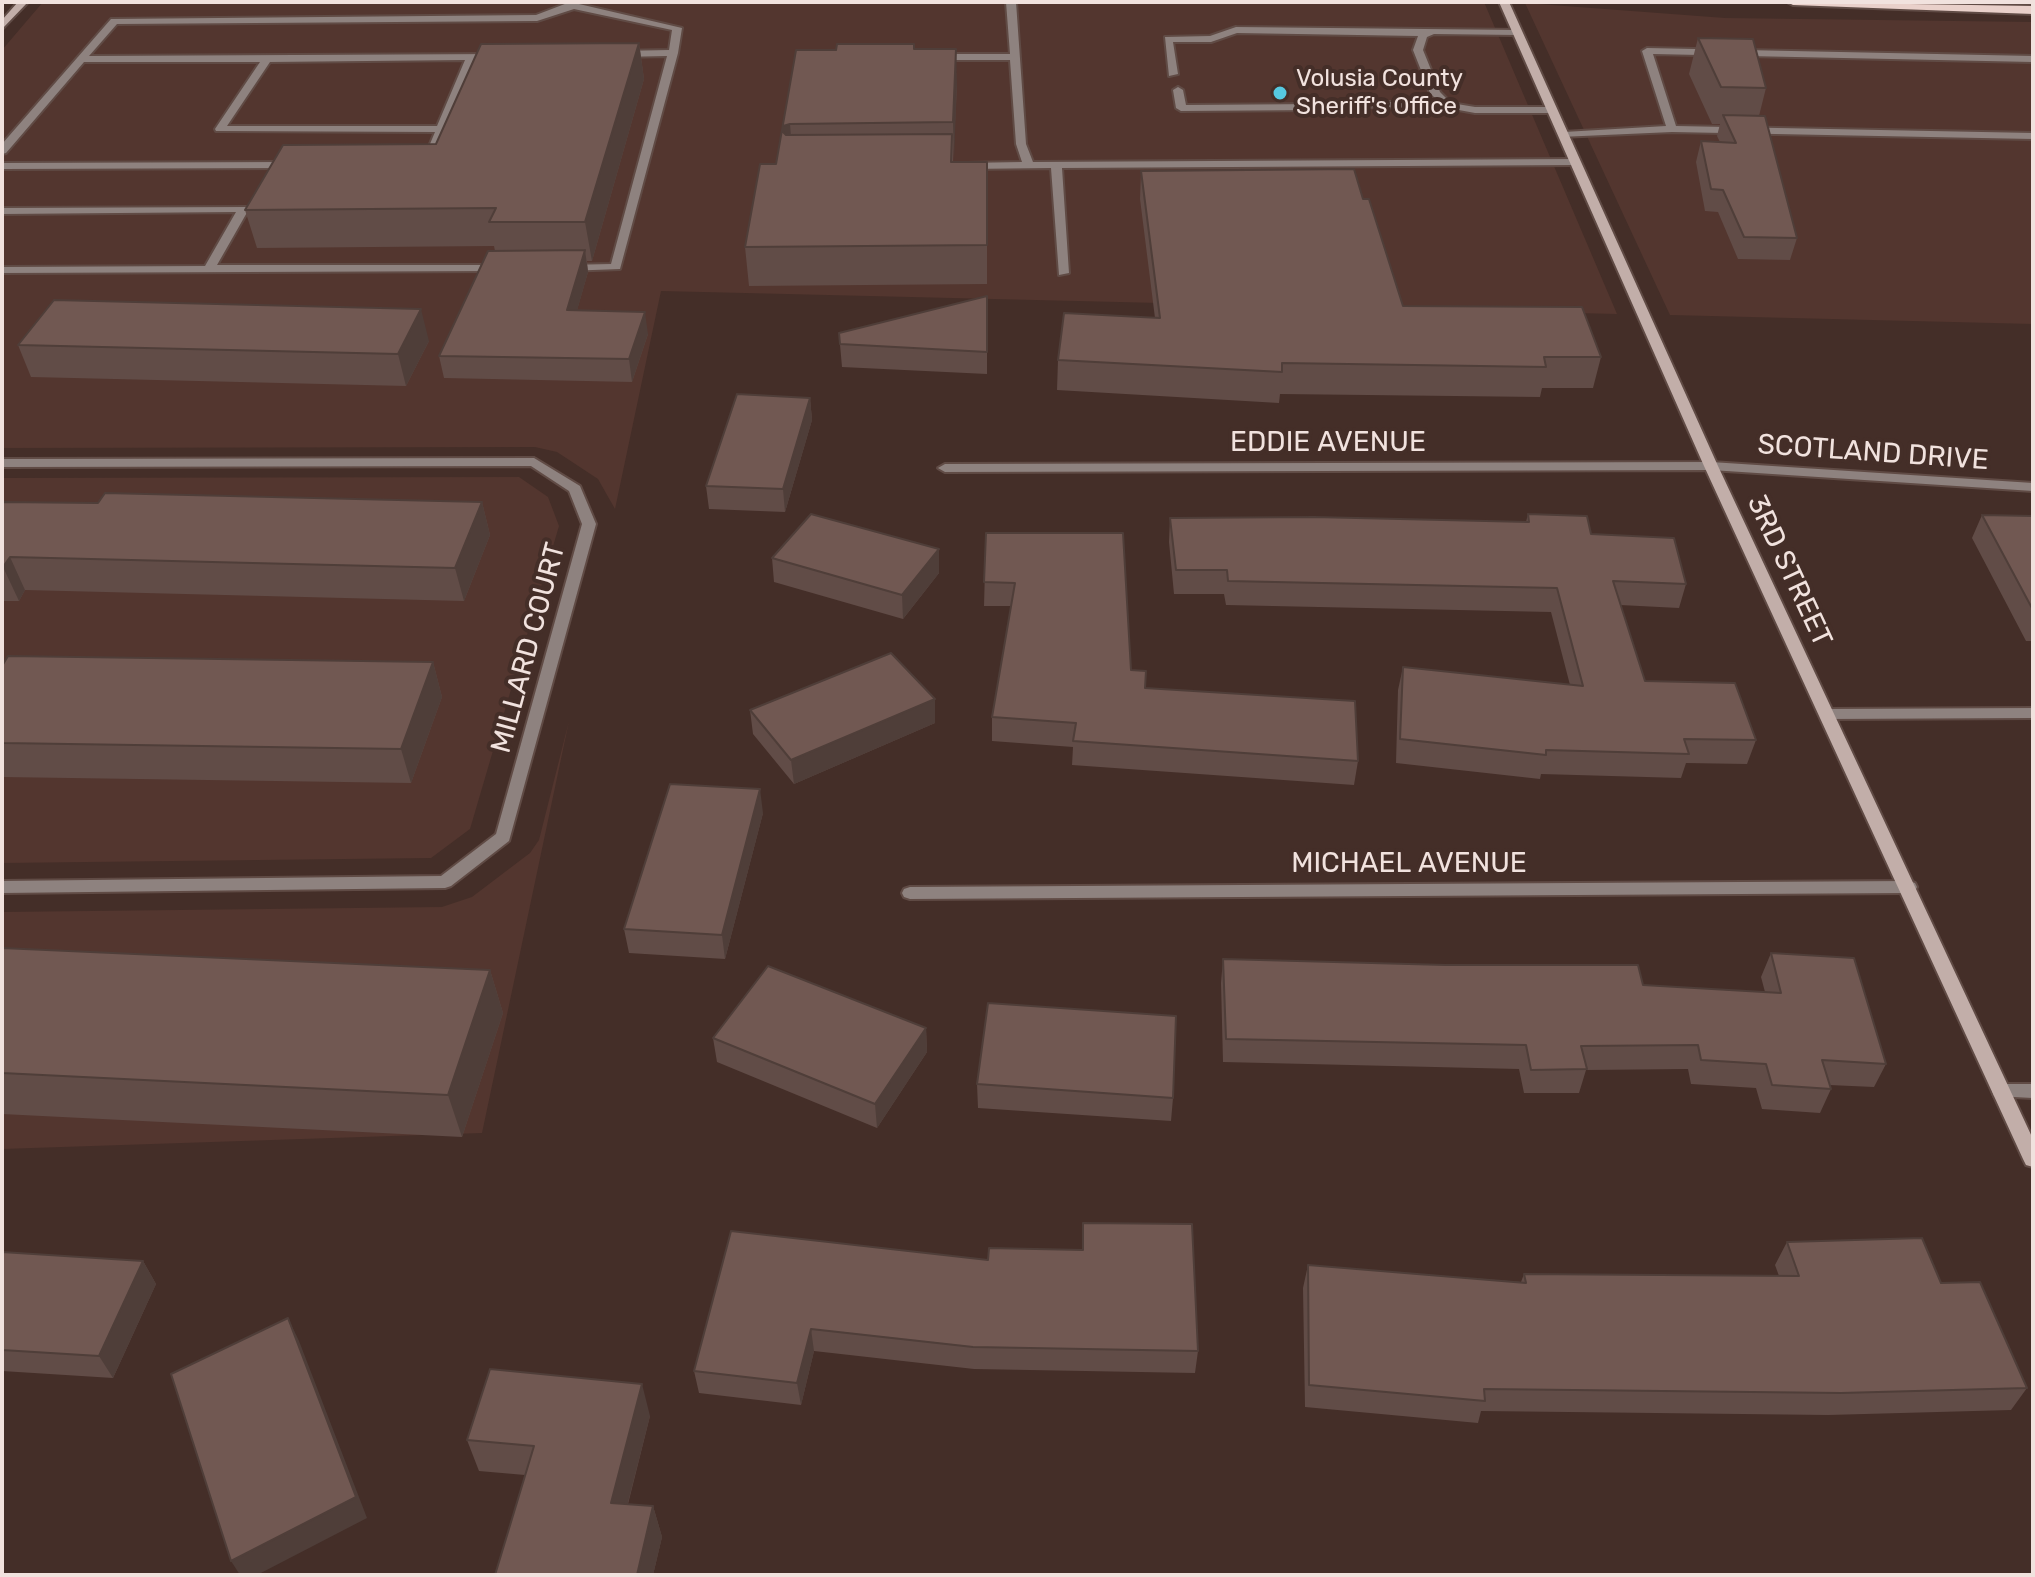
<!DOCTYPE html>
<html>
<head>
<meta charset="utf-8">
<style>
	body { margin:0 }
	#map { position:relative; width:2035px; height:1577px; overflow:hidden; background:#442e28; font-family:Rubik,sans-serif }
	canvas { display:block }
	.frame { position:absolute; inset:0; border:4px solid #f1e2de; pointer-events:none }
</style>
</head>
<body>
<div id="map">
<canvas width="2035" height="1577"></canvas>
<div class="frame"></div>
</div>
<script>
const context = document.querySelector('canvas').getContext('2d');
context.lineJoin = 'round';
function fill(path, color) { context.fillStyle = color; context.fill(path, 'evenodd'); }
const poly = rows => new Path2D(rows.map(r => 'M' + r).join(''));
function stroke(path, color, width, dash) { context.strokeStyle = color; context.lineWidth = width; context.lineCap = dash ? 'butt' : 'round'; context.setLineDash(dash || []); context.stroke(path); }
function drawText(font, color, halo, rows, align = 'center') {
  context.font = font + ' Rubik,sans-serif'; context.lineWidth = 8; context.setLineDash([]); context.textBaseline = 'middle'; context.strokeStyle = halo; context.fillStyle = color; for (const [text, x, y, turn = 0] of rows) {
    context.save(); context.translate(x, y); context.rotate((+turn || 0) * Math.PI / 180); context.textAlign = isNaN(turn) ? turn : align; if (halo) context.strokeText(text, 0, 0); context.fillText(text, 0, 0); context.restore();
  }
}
fill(poly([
	[43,2,1484,2,1617,314,661,291,615,509,598,479,557,452,535,447,2,448,2,50],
	[1525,3,1725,18,2033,22,2033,324,1670,315],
	[519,477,548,497,559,526,470,829,431,858,2,863,2,478],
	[569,721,482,1133,2,1149,2,912,442,907,472,897,530,853,539,840]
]), '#53362f');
const lane = poly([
	[570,2,580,2,579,4,682,28,678,53,620,269,566,271,560,268,566,265,611,264,667,56,620,57,615,54,620,51,669,50,672,30,574,9,537,21,117,24,89,56,500,54,500,58,497,59,475,60,431,165,422,163,435,132,216,131,215,129,260,62,84,62,6,153,2,154,2,144,111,19,536,15,570,2],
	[465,60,437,126,227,126,270,62,465,60],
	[1006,2,1016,2,1026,144,1033,162,1575,159,1580,162,1575,165,1062,168,1069,273,1059,275,1051,168,966,169,961,166,966,163,1022,162,1016,144,1010,60,936,60,931,57,936,54,1010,54,1006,2],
	[1236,27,1520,30,1522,32,1517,35,1434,34,1427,37,1423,50,1440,92,1451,103,1475,107,1552,107,1557,110,1552,113,1475,113,1448,108,1360,107,1359,105,1364,102,1439,102,1430,93,1413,50,1418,36,1237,33,1211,42,1173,42,1178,74,1169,76,1165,37,1210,36,1236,27],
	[1647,48,2033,56,2033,62,1653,54,1676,126,2033,133,2033,139,1672,132,1560,137,1559,135,1564,132,1666,126,1642,51,1647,48],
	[1178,87,1183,90,1186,105,1319,104,1324,107,1319,110,1181,111,1176,108,1173,90,1178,87],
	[2,163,290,162,295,165,290,168,2,169,2,163],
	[247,207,249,209,217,265,499,265,505,268,499,271,2,273,2,267,205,266,236,212,2,214,2,208,247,207],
	[2033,708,2033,718,1827,719,1819,714,1827,709,2033,708]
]);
const street = poly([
	[534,458,580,486,596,524,509,841,451,886,445,888,2,893,2,881,441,876,496,834,582,524,569,491,531,466,2,467,2,459,534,458],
	[1711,462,2033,483,2033,491,1711,470,945,472,938,468,945,464,1711,462],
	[1909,881,1915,883,1917,887,1915,891,1909,893,910,899,904,897,902,893,904,889,910,887,1909,881],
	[2001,1084,2033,1084,2033,1098,1994,1096,1992,1091,1994,1086,2001,1084]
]);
const secondary = poly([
	[18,2,28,2,2,29,2,20,18,2],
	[1499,2,1509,2,1718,466,2033,1139,2033,1167,2026,1165,2023,1159,1704,466,1499,2]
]);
const primary = poly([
	[1787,2,2033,6,2033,14,1793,5,1787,2]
]);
stroke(lane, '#604b45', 4);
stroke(street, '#604b45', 4);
stroke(secondary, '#604b45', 4);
stroke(primary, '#604b45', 4);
fill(lane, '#8e827f');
fill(street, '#8e827f');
fill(secondary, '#c2aea9');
fill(primary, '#e9d0ca');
fill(poly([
	[1698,38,1766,88,1759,116,1797,238,1790,260,1738,259,1718,212,1705,211,1696,162,1701,141,1720,142,1717,136,1720,124,1712,124,1689,74],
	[639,43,644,79,592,261,587,261,588,272,577,310,648,334,632,382,444,378,439,356,495,251,494,246,257,248,245,210,436,144],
	[915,49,957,85,953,162,987,162,987,284,749,286,745,247,776,164,796,50],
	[1141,171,1363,199,1403,306,1601,357,1593,388,1542,388,1540,397,1280,394,1279,403,1057,390,1058,360,1155,318,1140,199],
	[987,296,987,374,842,367,839,333],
	[429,341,406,386,31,377,18,345],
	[810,398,812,420,785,512,709,509,706,486],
	[2,502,98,503,482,502,490,535,464,601,25,590,19,601,2,601],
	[1528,514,1591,534,1686,584,1679,608,1620,605,1645,681,1756,740,1747,764,1686,763,1681,778,1541,774,1540,779,1396,763,1398,690,1403,667,1570,685,1551,612,1226,605,1224,594,1174,594,1169,542,1170,518,1526,522],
	[1982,515,2033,516,2033,641,2026,641,1972,538],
	[986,533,1131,670,1145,688,1358,761,1354,785,1072,765,1073,747,992,741,992,717,1011,606,984,606],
	[939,549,939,573,903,619,774,582,772,558],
	[433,662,442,697,411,783,2,777,2,666],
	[750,710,935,723,794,784,753,734],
	[763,813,725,959,629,953,624,929],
	[2,948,490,970,503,1013,462,1137,2,1114],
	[1771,953,1886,1064,1874,1087,1829,1085,1831,1089,1820,1113,1762,1109,1756,1088,1691,1084,1688,1069,1586,1070,1579,1093,1524,1093,1519,1069,1223,1062,1221,983,1223,959,1765,992,1761,977],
	[926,1028,927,1052,877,1128,717,1062,713,1038],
	[977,1084,1173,1098,1171,1121,978,1108],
	[1083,1223,1198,1351,1195,1373,974,1369,814,1351,801,1405,699,1393,694,1371,988,1260,1082,1250],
	[1787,1242,1941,1283,2027,1388,2011,1410,1828,1415,1481,1411,1478,1423,1305,1407,1303,1288,1308,1265,1521,1282,1524,1274,1779,1276,1775,1265],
	[2,1252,143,1261,156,1284,113,1378,2,1371],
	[650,1416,628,1504,653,1506,662,1537,653,1575,495,1575,525,1475,479,1471,467,1440]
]), '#614c47');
fill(poly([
	[639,43,644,79,592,261,585,222],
	[956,49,957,85,954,160,953,122],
	[790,124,793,161,783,132,783,126],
	[585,250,588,272,571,332,567,310],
	[421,309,429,341,406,386,398,354],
	[645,312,648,334,632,382,629,359],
	[810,398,812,420,785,512,783,489],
	[482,502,490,535,464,601,455,568],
	[939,549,939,573,903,619,902,595],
	[10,557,25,590,19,601,3,567],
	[433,662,442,697,411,783,401,749],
	[935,699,935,723,794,784,791,760],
	[760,789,763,813,725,959,722,935],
	[490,970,503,1013,462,1137,448,1095],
	[926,1028,927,1052,877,1128,875,1104],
	[143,1261,156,1284,113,1378,99,1356],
	[288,1318,299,1341,367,1518,257,1575,240,1575,231,1561],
	[811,1329,814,1351,801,1405,797,1383],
	[642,1384,650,1416,620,1534,611,1503],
	[653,1506,662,1537,653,1575,637,1575]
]), '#4f3e39');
const building = poly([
	[1698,38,1753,39,1766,88,1721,87,1698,38],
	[639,43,585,222,489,222,496,208,245,210,283,145,436,144,481,44,639,43],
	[837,44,914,44,914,49,956,49,953,122,790,124,783,126,783,132,786,135,952,134,951,162,987,162,987,245,745,247,760,164,776,164,796,50,836,50,837,44],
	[1723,115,1765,116,1797,238,1744,237,1723,190,1711,189,1701,141,1736,143,1723,115],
	[1354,169,1363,199,1369,199,1403,306,1582,307,1601,357,1544,357,1546,367,1282,363,1282,372,1058,360,1064,313,1160,318,1141,171,1354,169],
	[585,250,567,310,645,312,629,359,439,356,488,251,585,250],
	[987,296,987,352,840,344,839,333,987,296],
	[54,300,421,309,398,354,18,345,54,300],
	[737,394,810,398,783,489,706,486,737,394],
	[105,493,482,502,455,568,10,557,3,567,2,567,2,502,98,503,105,493],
	[811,514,939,549,902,595,772,558,811,514],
	[1528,514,1587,516,1591,534,1674,538,1686,584,1613,581,1645,681,1735,683,1756,740,1684,739,1689,754,1546,750,1546,755,1400,739,1403,667,1583,686,1557,588,1228,581,1227,570,1176,570,1170,518,1314,517,1529,522,1528,514],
	[1982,515,2033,516,2033,610,1982,515],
	[986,533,1123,533,1131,670,1146,671,1145,688,1355,701,1358,761,1073,741,1076,723,992,717,1015,583,984,582,986,533],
	[891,653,935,699,791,760,750,710,891,653],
	[8,656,433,662,401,749,2,743,2,666,8,656],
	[670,784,760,789,722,935,624,929,670,784],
	[2,948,490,970,448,1095,2,1073,2,948],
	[1771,953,1854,958,1886,1064,1822,1060,1831,1089,1772,1085,1766,1064,1701,1060,1698,1045,1581,1046,1587,1069,1531,1070,1526,1045,1226,1039,1223,959,1446,965,1638,965,1643,985,1781,993,1771,953],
	[768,966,926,1028,875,1104,713,1038,768,966],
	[988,1003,1176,1016,1173,1098,977,1084,988,1003],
	[1083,1223,1192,1224,1198,1351,973,1347,811,1329,797,1383,694,1371,731,1231,988,1260,989,1248,1083,1250,1083,1223],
	[1922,1238,1941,1283,1980,1282,2027,1388,1841,1393,1484,1389,1485,1401,1309,1385,1308,1265,1526,1283,1524,1274,1799,1276,1787,1242,1922,1238],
	[2,1252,143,1261,99,1356,2,1350,2,1252],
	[288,1318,356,1497,231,1561,171,1374,288,1318],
	[490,1369,642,1384,611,1503,653,1506,637,1575,495,1575,534,1446,467,1440,490,1369]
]);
fill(building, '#715852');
stroke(building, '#4f3e39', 2);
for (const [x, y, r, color] of [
	[1280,93,8,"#56c9e1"]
]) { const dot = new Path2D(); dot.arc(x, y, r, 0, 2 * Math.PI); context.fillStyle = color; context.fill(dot); stroke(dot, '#442e28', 3); }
drawText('24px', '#f1e2de', '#442e28', [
	["Volusia County",1296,79],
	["Sheriff's Office",1296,107]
], 'left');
drawText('28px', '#f1e2de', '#442e28', [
	["EDDIE AVENUE",1328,443],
	["SCOTLAND DRIVE",1873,453,4],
	["3RD STREET",1789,571,65],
	["MILLARD COURT",529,648,-75],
	["MICHAEL AVENUE",1409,864]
]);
</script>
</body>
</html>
